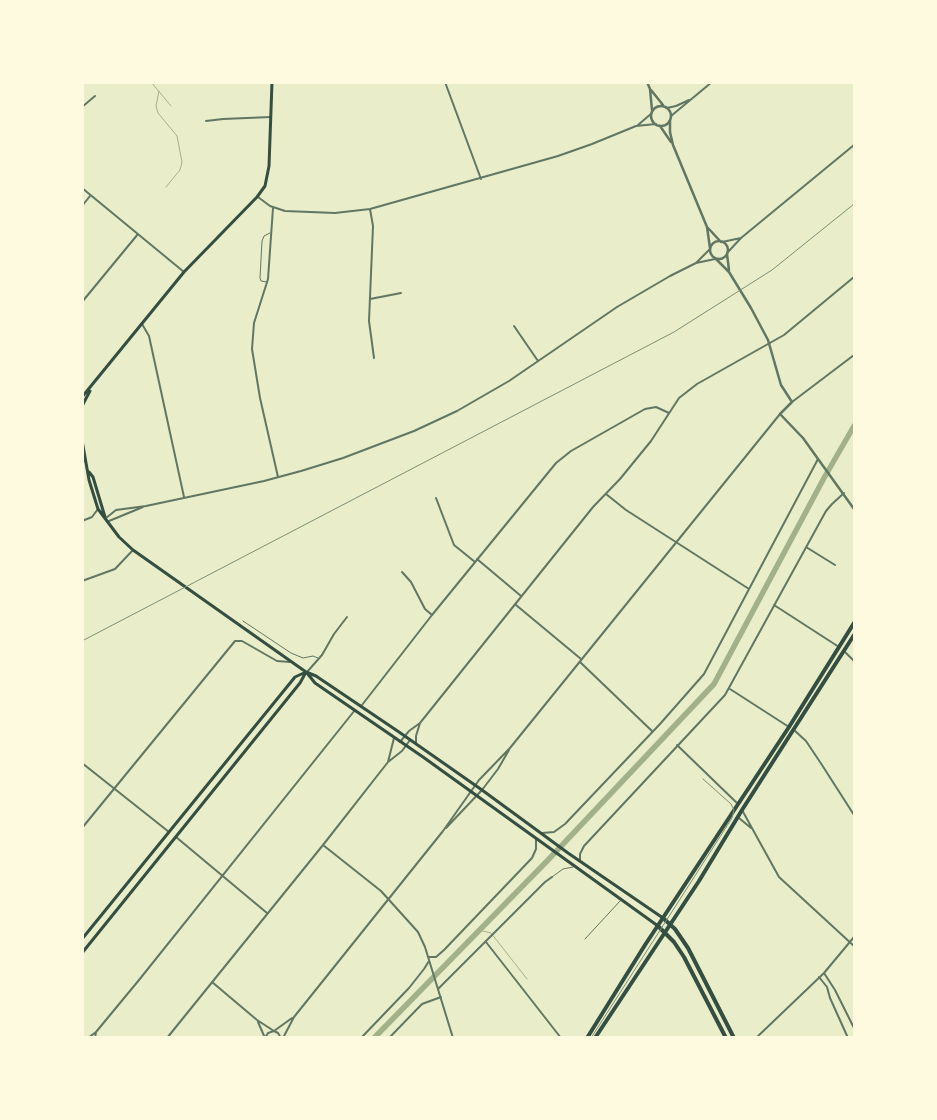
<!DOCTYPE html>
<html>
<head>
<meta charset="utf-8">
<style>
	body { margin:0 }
	#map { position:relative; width:937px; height:1120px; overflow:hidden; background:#e9edc9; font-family:"Work Sans",sans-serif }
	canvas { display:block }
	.frame { position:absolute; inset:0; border:84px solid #fefae0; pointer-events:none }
</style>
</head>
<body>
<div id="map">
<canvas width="937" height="1120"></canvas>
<div class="frame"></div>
</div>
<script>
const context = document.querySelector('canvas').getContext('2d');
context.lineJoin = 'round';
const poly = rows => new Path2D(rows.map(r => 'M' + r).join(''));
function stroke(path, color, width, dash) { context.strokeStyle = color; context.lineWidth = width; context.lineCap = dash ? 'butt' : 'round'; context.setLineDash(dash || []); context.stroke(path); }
stroke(poly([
	[151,82,171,106],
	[159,91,156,106,158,113,177,136,182,162,180,170,166,187],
	[479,930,491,933,527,979]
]), '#a3b18a', 1);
stroke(poly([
	[374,1038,549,859,714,684,824,478,854,426]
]), '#a3b18a', 5.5);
stroke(poly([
	[267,282,261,281,260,278,262,241,264,236,270,233],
	[243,621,291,653,303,658,313,656,318,658],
	[552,877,563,869,573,867],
	[585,939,621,900]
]), '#617663', 1);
stroke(poly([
	[445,82,481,179],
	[82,107,95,96],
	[667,108,676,106,689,100],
	[671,116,712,82],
	[206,121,223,119,271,117],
	[638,125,652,113],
	[82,188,184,272],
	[258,197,270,206,285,211,335,213,370,209,558,156,592,144,636,126,656,124],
	[82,206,90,196],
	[273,208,268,279,254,323,252,349,260,398,278,477],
	[370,209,373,226,369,321,374,358],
	[722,242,741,238],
	[727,253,741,238,854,145],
	[696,263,710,249],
	[370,299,401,293],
	[82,302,138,234],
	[142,324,149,336,184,497],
	[514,326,538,361],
	[792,402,854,355],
	[606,494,626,510,749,589],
	[436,498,454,545,475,562],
	[106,518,116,510,146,506,264,481,301,471,343,458,414,431,457,411,509,381,617,307,670,276,696,263,715,259],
	[82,521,92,517,98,509],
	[109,521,143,507],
	[806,547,835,565],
	[477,559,521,596],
	[402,572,411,582,425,609,432,615],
	[82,581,115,569,133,550],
	[516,605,581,659],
	[774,605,839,647],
	[844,651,854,661],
	[580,662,652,731],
	[307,672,322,655,334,634,347,617],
	[730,689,789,727],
	[362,705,432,615,556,463,571,451,645,409,656,407,669,413],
	[794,730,806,741,822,765,854,815],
	[400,742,409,731,420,723,593,507,620,479,651,441,679,398,697,384,784,335,854,277],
	[416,744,416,736,420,723],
	[677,745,738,804],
	[388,762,394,738],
	[82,763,169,832],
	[742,810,779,877,854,946],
	[739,818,751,828],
	[82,828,235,641,242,641,277,661,290,662],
	[446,828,482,790,498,769,509,750],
	[443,831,479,780,510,748,780,414],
	[542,833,554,832,565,824,660,724,704,674,818,459],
	[176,837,267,913],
	[323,845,381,891,418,932,425,947,453,1038],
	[580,860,580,854,584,846,725,695,826,511,832,504,844,493],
	[486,942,561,1038],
	[429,957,436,957,444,950,532,858,536,849,536,839],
	[824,973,835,990,854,1028],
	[819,977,827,987,830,998,848,1038],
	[212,982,257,1020,274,1031],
	[438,989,545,882,552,877],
	[258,1022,265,1038],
	[274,1031,292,1018],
	[88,1038,96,1032,139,980,355,710],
	[95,1038,96,1032],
	[167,1038,323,845,388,762,402,751,410,740],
	[265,1038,268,1033,274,1031,278,1033,281,1038],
	[283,1038,294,1017,443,831],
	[361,1038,409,988,424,969,429,961],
	[389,1038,422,1004,441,997],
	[756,1038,824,973,854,937]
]), '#617663', 2);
stroke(poly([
	[647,82,650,89,652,110],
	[651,90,663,105],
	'651 116a10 10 0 1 1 20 0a10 10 0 1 1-20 0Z',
	[670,120,670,132,673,145,707,227,710,248],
	[660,126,671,142],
	[708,228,721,242],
	'710 250a9 9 0 1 1 18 0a9 9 0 1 1-18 0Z',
	[727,254,729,270],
	[716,259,729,272,751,308,768,340,781,385,792,402,780,414,803,438,854,509]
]), '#617663', 2.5);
stroke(poly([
	[82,397,184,272,257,197,265,186,269,166,272,82],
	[82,406,90,391],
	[82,440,89,480,98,509,119,537,133,550,306,672,316,676,399,732,482,790,568,853,663,918],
	[82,454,85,461],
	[89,472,93,477,105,517],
	[307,673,315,683,423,757,658,926],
	[82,939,295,677,306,672],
	[82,953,300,683,306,672]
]), '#344e41', 3);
stroke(poly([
	[663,918,675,929,688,948,734,1038],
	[658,926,674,942,684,957,726,1038],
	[587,1038,645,945,789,727,854,623],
	[595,1038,699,881,742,810,854,635]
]), '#344e41', 4);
stroke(poly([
	[591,1038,732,818,734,810,731,804,703,779]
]), '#7c8e77', 1);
stroke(poly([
	[82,641,674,332,772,270,854,204]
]), '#7c8e77', 1);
</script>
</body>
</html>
